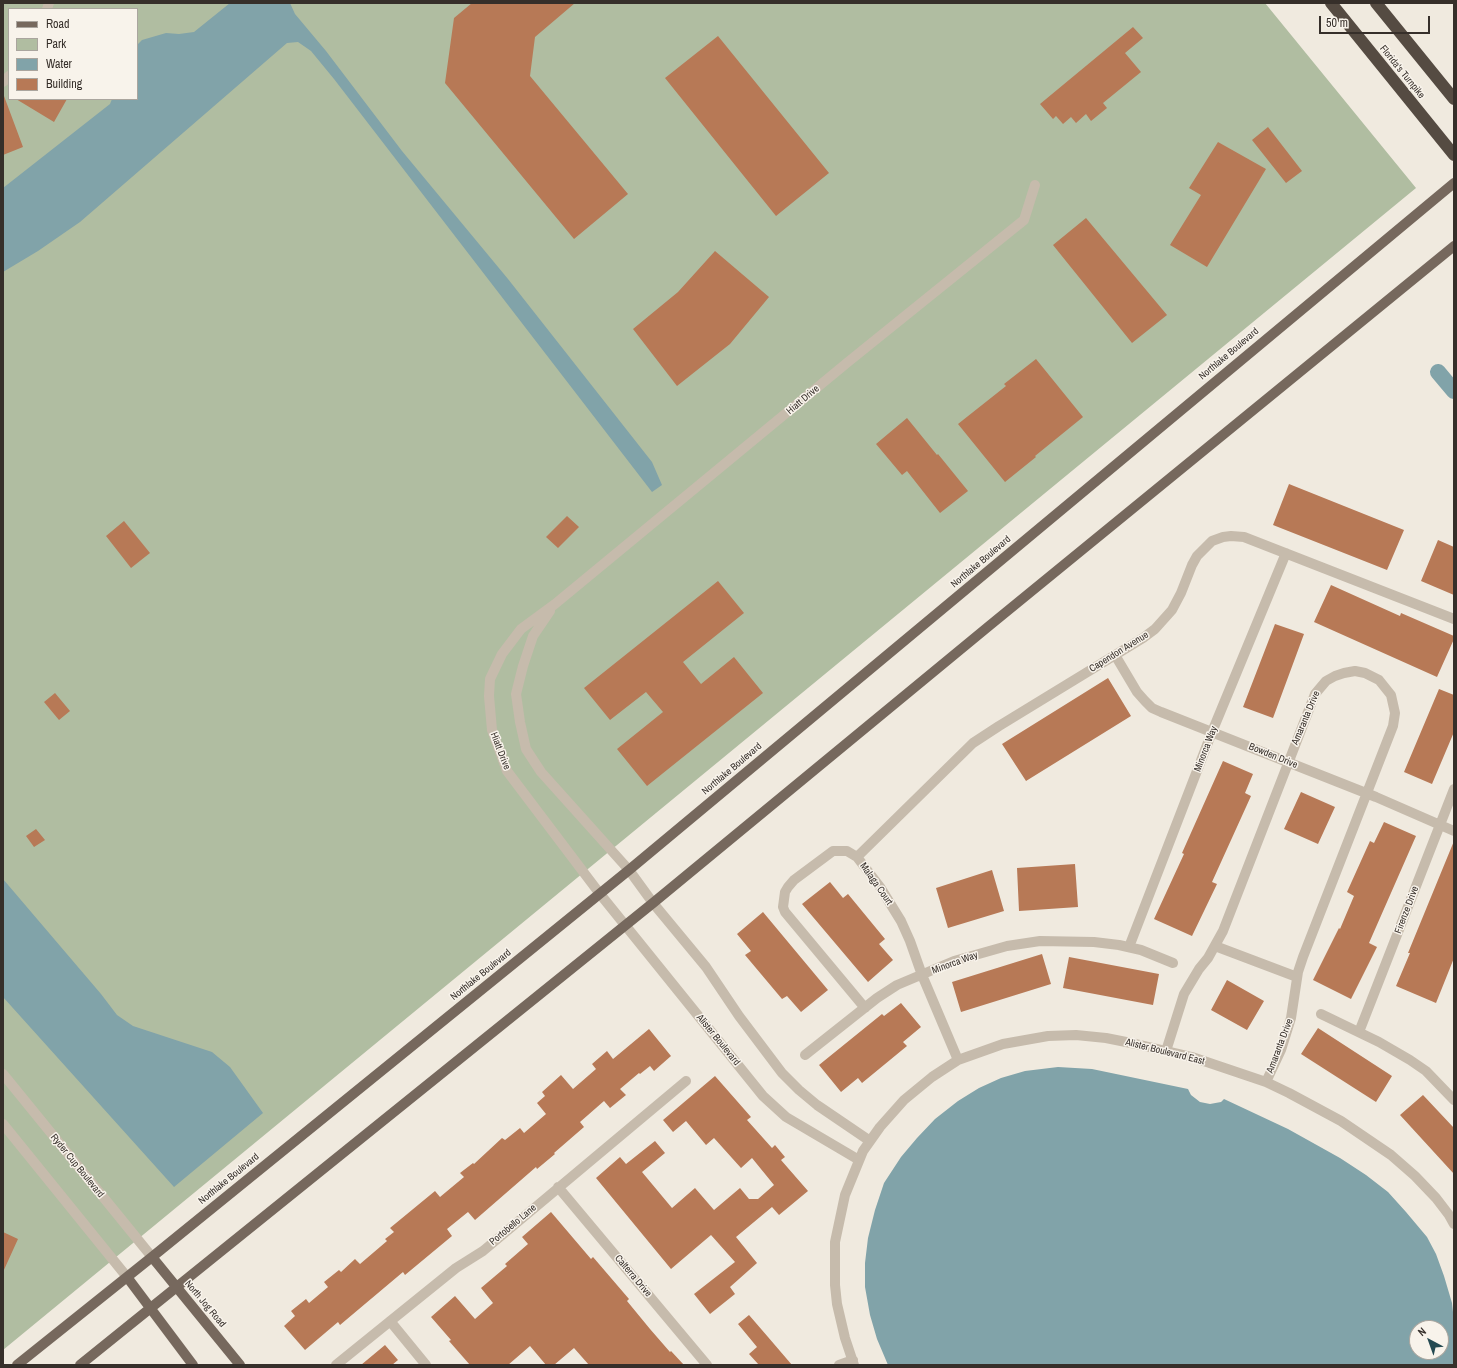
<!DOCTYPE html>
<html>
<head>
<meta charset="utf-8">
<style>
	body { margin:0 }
	#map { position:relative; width:1457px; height:1368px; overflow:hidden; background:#f0eadf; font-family:"Archivo Narrow",sans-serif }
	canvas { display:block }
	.frame { position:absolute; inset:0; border:4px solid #362f2a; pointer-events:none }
	.legend { position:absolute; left:8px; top:8px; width:130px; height:92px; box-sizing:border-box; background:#f8f3eb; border:1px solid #aaa59e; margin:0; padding:5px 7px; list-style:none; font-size:12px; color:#362f2a }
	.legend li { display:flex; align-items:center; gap:8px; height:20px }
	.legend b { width:20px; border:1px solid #aaa59e }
	.north { position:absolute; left:1409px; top:1320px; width:40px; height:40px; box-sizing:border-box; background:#f8f3eb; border:1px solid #aaa59e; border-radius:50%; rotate:319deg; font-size:11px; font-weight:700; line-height:16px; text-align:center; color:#362f2a }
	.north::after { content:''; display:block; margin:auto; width:14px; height:18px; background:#254a52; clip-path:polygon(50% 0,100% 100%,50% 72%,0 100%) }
	.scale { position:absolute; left:1319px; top:16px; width:111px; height:18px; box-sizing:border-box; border:2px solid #362f2a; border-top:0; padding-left:5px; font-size:12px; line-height:14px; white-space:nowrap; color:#362f2a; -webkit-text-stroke:3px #f8f3eb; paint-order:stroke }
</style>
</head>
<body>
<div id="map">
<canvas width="1457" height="1368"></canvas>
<div class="frame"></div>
<ul class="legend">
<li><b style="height:5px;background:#76685d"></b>Road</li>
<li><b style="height:11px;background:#b0bda1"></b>Park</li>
<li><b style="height:11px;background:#81a3a9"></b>Water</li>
<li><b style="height:11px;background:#b77956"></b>Building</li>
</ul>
<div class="north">N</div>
<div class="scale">50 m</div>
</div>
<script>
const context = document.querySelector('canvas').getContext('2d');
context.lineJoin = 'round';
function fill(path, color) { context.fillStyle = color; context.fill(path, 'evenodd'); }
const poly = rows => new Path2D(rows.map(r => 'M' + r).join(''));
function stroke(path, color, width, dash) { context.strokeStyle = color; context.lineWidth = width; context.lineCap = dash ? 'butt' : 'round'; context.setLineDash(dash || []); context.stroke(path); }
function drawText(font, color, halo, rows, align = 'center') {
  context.font = font + ' "Archivo Narrow",sans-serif'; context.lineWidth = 3; context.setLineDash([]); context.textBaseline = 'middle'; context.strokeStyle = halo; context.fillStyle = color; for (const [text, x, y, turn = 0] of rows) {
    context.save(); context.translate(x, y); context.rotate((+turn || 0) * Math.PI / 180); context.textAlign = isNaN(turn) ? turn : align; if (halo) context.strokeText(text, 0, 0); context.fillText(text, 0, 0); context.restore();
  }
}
fill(poly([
	[3,3,1265,3,1416,188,3,1350],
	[9,9,137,9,137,99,9,99]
]), '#b0bda1');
fill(poly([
	[230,3,290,3,295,14,326,51,402,151,508,279,652,462,662,485,652,492,334,79,311,51,298,42,287,43,80,222,38,251,3,272,3,188,110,104,112,99,137,99,137,45,142,40,166,33,179,34,194,32],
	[3,879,101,994,117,1015,133,1026,212,1052,230,1067,263,1113,174,1187,3,997],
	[1058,1067,1092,1069,1188,1089,1191,1095,1200,1102,1210,1104,1221,1102,1224,1099,1288,1129,1340,1158,1366,1175,1388,1192,1406,1212,1427,1237,1436,1254,1444,1276,1452,1303,1454,1321,1454,1354,1453,1365,888,1365,877,1339,870,1315,865,1287,865,1263,868,1238,875,1210,884,1183,901,1157,917,1138,935,1119,958,1101,979,1088,1001,1078,1025,1071],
	[1417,1328,1441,1328,1441,1352,1417,1352]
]), '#81a3a9');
stroke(poly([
	[1438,372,1454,391]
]), '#81a3a9', 16);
fill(poly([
	[472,3,575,3,535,37,530,76,628,194,574,239,445,83,454,18],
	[1133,27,1143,38,1125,53,1141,72,1103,103,1107,108,1091,121,1086,114,1076,123,1071,117,1063,124,1056,116,1053,119,1040,104],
	[718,36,829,173,776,216,665,78],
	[3,96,4,96,23,147,3,155],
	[16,99,67,99,54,122],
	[1268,127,1302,171,1286,183,1252,140],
	[1218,142,1266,169,1207,267,1170,245,1201,195,1189,188],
	[1086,218,1167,315,1132,343,1053,245],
	[715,251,769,297,730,344,677,386,633,329,678,292],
	[1036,359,1083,417,1035,456,1036,457,1005,482,958,424,1006,386,1004,384],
	[907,418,937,455,938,454,968,491,940,513,907,471,902,475,876,444],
	[1289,484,1404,530,1387,570,1273,525],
	[567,516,579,527,558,548,546,537],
	[124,521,150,553,131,568,106,536],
	[1438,540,1454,547,1454,595,1421,581],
	[718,581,744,613,683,662,701,684,734,657,763,693,647,786,617,749,663,712,646,692,610,720,584,688],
	[1331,585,1400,616,1401,613,1454,636,1454,639,1437,677,1314,622],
	[1275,624,1304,634,1273,718,1243,707],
	[1108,678,1131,716,1026,781,1002,744],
	[1439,689,1454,695,1454,732,1432,784,1404,772],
	[55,693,70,711,59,720,44,702],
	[1223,761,1253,774,1245,793,1251,796,1212,882,1217,884,1192,936,1154,919,1184,854,1182,853],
	[1301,792,1335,807,1318,844,1284,829],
	[1384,822,1416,836,1369,943,1377,947,1351,999,1313,980,1339,928,1340,929,1354,896,1347,892,1370,841,1374,843],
	[36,829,45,840,34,847,26,836],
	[1454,841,1454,958,1436,1003,1396,986,1410,953,1408,953],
	[1075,864,1078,907,1019,911,1017,868],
	[992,870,1004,911,948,928,936,888],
	[830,882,843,898,848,894,885,939,879,944,893,960,868,982,802,904],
	[763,912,828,990,801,1012,787,996,782,999,745,955,751,951,737,934],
	[1042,954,1051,984,961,1012,952,982],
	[1069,957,1159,974,1153,1005,1063,988],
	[1227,980,1264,1001,1247,1030,1211,1010],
	[901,1003,921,1027,903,1042,907,1046,862,1083,858,1078,841,1092,819,1065,882,1014,884,1016],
	[1318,1028,1392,1076,1376,1102,1301,1054],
	[649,1029,671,1056,654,1071,650,1066,640,1074,639,1073,620,1089,626,1095,610,1108,604,1101,580,1122,584,1127,554,1153,555,1154,537,1169,536,1167,475,1220,468,1212,447,1229,452,1236,405,1275,403,1272,340,1325,338,1322,305,1350,284,1326,295,1316,291,1311,306,1299,309,1303,328,1287,324,1282,339,1270,341,1272,355,1259,360,1264,387,1241,385,1239,394,1232,390,1228,435,1191,440,1197,464,1177,460,1173,473,1163,474,1164,502,1138,505,1140,520,1128,524,1133,546,1114,537,1103,545,1096,542,1092,561,1075,573,1089,596,1069,592,1064,607,1051,613,1059],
	[715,1076,751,1117,747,1120,772,1148,775,1145,785,1157,781,1160,808,1191,779,1215,772,1207,736,1237,757,1263,730,1287,735,1294,710,1314,694,1294,735,1262,711,1235,671,1269,596,1178,620,1157,626,1164,655,1141,665,1153,642,1172,672,1208,695,1188,714,1210,740,1188,749,1199,758,1199,774,1185,752,1158,741,1168,714,1138,706,1145,686,1121,673,1132,663,1120],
	[1423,1095,1454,1128,1454,1174,1400,1115],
	[551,1212,591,1259,593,1257,629,1299,627,1301,650,1329,670,1352,671,1351,684,1365,589,1365,574,1348,554,1365,546,1365,530,1346,508,1365,470,1365,449,1341,451,1340,431,1317,455,1296,475,1319,493,1303,481,1288,507,1266,505,1264,528,1244,522,1237],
	[3,1232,18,1239,3,1272],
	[749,1315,768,1337,792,1365,759,1365,749,1354,757,1347,738,1324],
	[385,1345,398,1360,392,1365,361,1365]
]), '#b77956');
stroke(poly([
	[47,9,49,3],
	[3,82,9,76],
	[550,611,533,636,523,666,516,694,520,722,526,749,541,772,629,870,653,903,706,967,739,1016,782,1073,799,1090,817,1105,870,1141],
	[1115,655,1137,692,1145,701,1152,708,1161,712,1376,797,1454,831],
	[857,857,973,743,999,726,1143,638,1155,629,1172,610,1181,593,1192,565,1197,556,1212,541,1223,537,1231,536,1244,537,1454,619],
	[1215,946,1297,977],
	[1129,947,1212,732,1286,553],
	[865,1008,785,912,783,907,785,892,788,887,794,880,833,851,847,851,857,857,880,887,901,921,910,941,922,975,958,1060],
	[1321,1014,1379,1042,1410,1060,1426,1071,1454,1100],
	[1359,1032,1454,789],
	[1166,1051,1184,994,1199,969,1208,958,1223,931,1315,694,1326,681,1335,676,1344,673,1355,671,1365,673,1379,680,1391,695,1395,713,1393,726,1303,957,1298,972,1291,1018,1281,1050,1266,1082],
	[805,1055,877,998,897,985,954,961,1007,946,1040,941,1094,942,1119,945,1141,950,1173,963],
	[3,1074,152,1257],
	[3,1124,127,1277],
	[859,1160,786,1117,763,1096,600,894,507,771,492,730,489,696,490,679,502,654,521,629,555,604,848,362,1024,220,1035,185],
	[558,1187,707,1365],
	[390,1321,426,1365],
	[336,1365,456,1268,483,1251,686,1081],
	[839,1365,853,1360],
	[854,1365,845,1338,837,1304,835,1285,835,1242,845,1195,863,1151,880,1127,904,1100,932,1077,958,1060,1003,1044,1048,1036,1076,1035,1106,1038,1136,1044,1192,1057,1266,1082,1289,1093,1341,1121,1391,1155,1415,1176,1436,1198,1449,1215,1454,1224]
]), '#c6bbac', 10);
stroke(poly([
	[152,1257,240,1365],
	[127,1277,193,1365],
	[17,1365,152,1257,629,870,1454,183],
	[80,1365,653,903,989,626,1454,246]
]), '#76685d', 10);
stroke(poly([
	[1331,3,1454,155],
	[1376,3,1454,99]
]), '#554b42', 12);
drawText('10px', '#362f2a', '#f8f3eb', [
	["Florida's Turnpike",1402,72,51],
	["Northlake Boulevard",1229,354,-40],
	["Hiatt Drive",803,400,-40],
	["Northlake Boulevard",981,562,-40],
	["Capendon Avenue",1119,652,-32],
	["Amaranta Drive",1306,718,-67],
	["Minorca Way",1206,749,-69],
	["Hiatt Drive",500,751,69],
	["Bowden Drive",1273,756,22],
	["Northlake Boulevard",732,769,-40],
	["Malaga Court",876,884,55],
	["Firenze Drive",1407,910,-69],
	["Minorca Way",955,963,-20],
	["Northlake Boulevard",481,975,-39],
	["Alister Boulevard",718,1040,51],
	["Amaranta Drive",1280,1046,-69],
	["Alister Boulevard East",1165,1052,14],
	["Ryder Cup Boulevard",77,1166,51],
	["Northlake Boulevard",229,1179,-39],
	["Portobello Lane",513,1225,-40],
	["Calterra Drive",633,1276,50],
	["North Jog Road",205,1304,50]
]);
</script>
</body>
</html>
